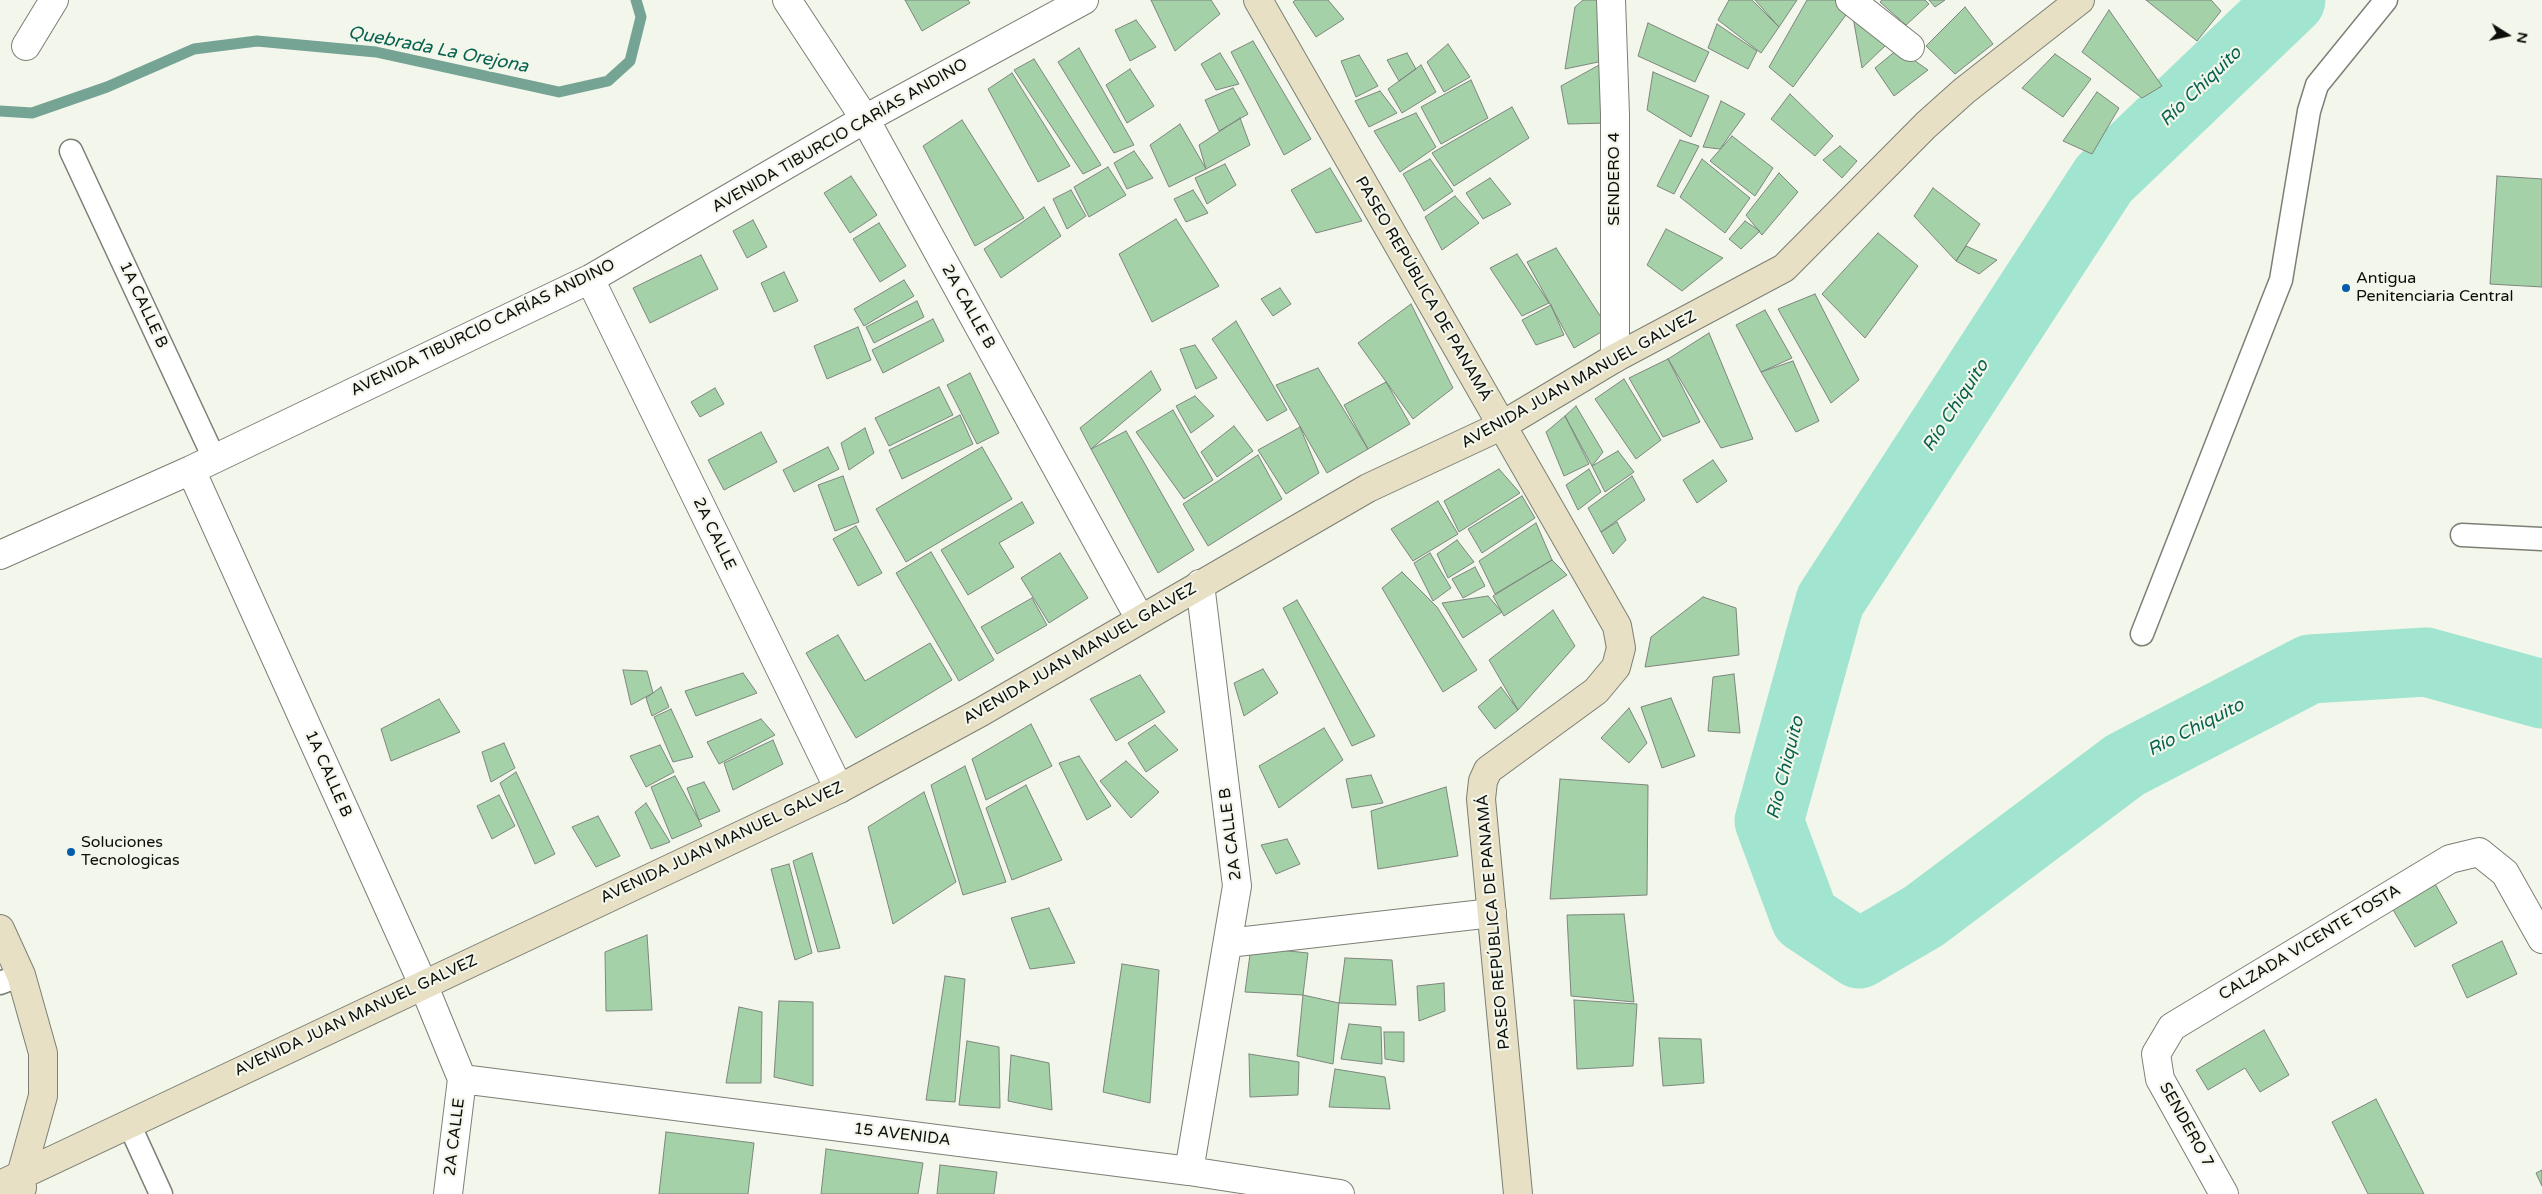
<!DOCTYPE html>
<html>
<head>
<meta charset="utf-8">
<style>
	body { margin:0 }
	#map { position:relative; width:2542px; height:1194px; overflow:hidden; background:#f3f6eb; font-family:"Varela Round",sans-serif }
	canvas { display:block }
	.north { position:absolute; left:2482px; top:10px; width:50px; height:50px; -webkit-text-stroke:4px #f3f6eb; paint-order:stroke; rotate:100deg; font-size:14px; font-weight:700; line-height:20px; text-align:center; color:#0d0e0a }
	.north::after { content:''; display:block; margin:auto; width:18px; height:22px; background:#0d0e0a; clip-path:polygon(50% 0,100% 100%,50% 72%,0 100%) }
</style>
</head>
<body>
<div id="map">
<canvas width="2542" height="1194"></canvas>
<div class="north">N</div>
</div>
<script>
const context = document.querySelector('canvas').getContext('2d');
context.lineJoin = 'round';
const poly = rows => new Path2D(rows.map(r => 'M' + r).join(''));
function stroke(path, color, width, dash) { context.strokeStyle = color; context.lineWidth = width; context.lineCap = dash ? 'butt' : 'round'; context.setLineDash(dash || []); context.stroke(path); }
function fill(path, color) { context.fillStyle = color; context.fill(path, 'evenodd'); }
function drawText(font, color, halo, rows, align = 'center') {
  context.font = font + ' "Varela Round",sans-serif'; context.lineWidth = 4.5; context.setLineDash([]); context.textBaseline = 'middle'; context.strokeStyle = halo; context.fillStyle = color; for (const [text, x, y, turn = 0] of rows) {
    context.save(); context.translate(x, y); context.rotate((+turn || 0) * Math.PI / 180); context.textAlign = isNaN(turn) ? turn : align; if (halo) context.strokeText(text, 0, 0); context.fillText(text, 0, 0); context.restore();
  }
}
stroke(poly([
	[0,111,32,113,107,87,194,49,257,41,376,52,559,92,608,81,630,61,641,17,636,0]
]), '#75a495', 11);
stroke(poly([
	[2291,0,2104,179,1830,601,1769,821,1805,918,1859,954,1924,916,2125,765,2310,669,2426,662,2542,694]
]), '#a1e5d0', 69);
const building = poly([
	[905,0,968,0,970,3,922,31,905,0],
	[1151,0,1211,0,1220,14,1175,51,1151,0],
	[1296,0,1328,0,1344,19,1316,37,1293,2,1296,0],
	[1583,0,1597,0,1603,61,1565,69,1575,7,1583,0],
	[1729,0,1752,0,1779,27,1761,53,1718,20,1729,0],
	[1755,0,1797,0,1779,27,1755,0],
	[1807,0,1840,0,1851,8,1793,87,1769,67,1807,0],
	[1882,0,1925,0,1929,4,1906,25,1880,2,1882,0],
	[1929,0,1945,0,1935,7,1929,0],
	[2146,0,2211,0,2221,11,2197,41,2146,0],
	[1965,7,1993,44,1955,74,1926,46,1965,7],
	[2109,10,2162,86,2142,98,2082,52,2109,10],
	[1853,17,1886,45,1862,68,1853,17],
	[1136,20,1156,47,1130,61,1115,30,1136,20],
	[1648,23,1709,52,1695,82,1638,56,1648,23],
	[1717,24,1757,51,1748,69,1708,48,1717,24],
	[1253,41,1311,139,1284,155,1231,52,1253,41],
	[1448,44,1470,77,1444,92,1427,62,1448,44],
	[1079,48,1134,145,1114,153,1058,62,1079,48],
	[1898,49,1928,70,1894,96,1875,68,1898,49],
	[1220,53,1239,84,1216,90,1201,64,1220,53],
	[1407,53,1416,69,1399,81,1387,60,1407,53],
	[2055,54,2091,79,2063,117,2022,88,2055,54],
	[1359,55,1378,86,1356,97,1341,61,1359,55],
	[1034,59,1101,165,1083,174,1014,70,1034,59],
	[1601,64,1608,123,1568,124,1561,86,1601,64],
	[1421,65,1436,92,1402,113,1388,89,1421,65],
	[1130,69,1154,106,1127,123,1106,85,1130,69],
	[1653,72,1709,96,1691,137,1647,110,1653,72],
	[1012,73,1070,166,1038,182,988,89,1012,73],
	[1471,80,1488,118,1441,144,1421,107,1471,80],
	[1233,88,1248,114,1219,131,1205,100,1233,88],
	[1380,91,1397,113,1369,127,1355,101,1380,91],
	[2097,92,2119,108,2092,154,2063,141,2097,92],
	[1790,94,1833,136,1815,156,1771,119,1790,94],
	[1721,101,1745,114,1720,149,1703,147,1721,101],
	[1512,107,1529,138,1454,186,1432,153,1512,107],
	[1416,113,1436,147,1400,172,1374,131,1416,113],
	[1240,118,1250,145,1206,169,1199,145,1240,118],
	[962,120,1024,218,975,246,923,146,962,120],
	[1180,124,1206,169,1169,187,1150,145,1180,124],
	[1732,136,1773,168,1755,196,1710,161,1732,136],
	[1680,140,1699,146,1674,194,1657,186,1680,140],
	[1840,146,1857,161,1842,178,1823,160,1840,146],
	[1134,151,1153,178,1127,189,1114,163,1134,151],
	[1430,159,1453,191,1424,211,1403,174,1430,159],
	[1702,159,1750,198,1725,233,1680,197,1702,159],
	[1225,164,1236,185,1207,204,1195,178,1225,164],
	[1108,167,1126,195,1089,217,1074,187,1108,167],
	[1330,168,1362,221,1316,233,1291,190,1330,168],
	[1779,173,1798,192,1762,235,1746,215,1779,173],
	[851,176,877,215,850,233,824,193,851,176],
	[2497,176,2542,179,2542,287,2490,284,2497,176],
	[1490,178,1511,204,1483,219,1466,193,1490,178],
	[1933,188,1980,224,1956,261,1914,216,1933,188],
	[1071,190,1086,216,1067,229,1053,199,1071,190],
	[1193,190,1208,213,1186,222,1174,199,1193,190],
	[1455,196,1479,223,1442,250,1425,217,1455,196],
	[1044,207,1061,236,1001,278,984,249,1044,207],
	[1176,219,1219,286,1152,322,1119,254,1176,219],
	[753,220,767,247,747,258,733,231,753,220],
	[1745,221,1760,231,1741,249,1729,239,1745,221],
	[879,223,906,266,880,282,853,239,879,223],
	[1666,229,1723,258,1682,291,1647,265,1666,229],
	[1878,233,1918,266,1865,338,1822,294,1878,233],
	[1966,246,1997,260,1979,274,1956,261,1966,246],
	[1556,248,1608,328,1574,348,1527,262,1556,248],
	[1517,254,1549,303,1522,316,1490,268,1517,254],
	[701,255,718,289,650,323,633,288,701,255],
	[784,272,798,301,774,312,761,283,784,272],
	[904,280,914,296,864,326,854,309,904,280],
	[1280,288,1291,304,1273,316,1261,299,1280,288],
	[1815,294,1859,380,1831,403,1778,309,1815,294],
	[917,301,924,317,874,343,866,327,917,301],
	[1411,304,1453,388,1413,419,1358,343,1411,304],
	[1551,305,1564,335,1536,345,1522,320,1551,305],
	[1765,310,1792,358,1761,372,1736,325,1765,310],
	[933,319,944,341,883,373,872,350,933,319],
	[1236,321,1287,410,1267,421,1212,339,1236,321],
	[858,327,871,360,827,379,814,346,858,327],
	[1709,333,1753,439,1721,448,1668,359,1709,333],
	[1195,345,1217,378,1196,389,1180,349,1195,345],
	[1668,359,1700,422,1663,437,1629,378,1668,359],
	[1793,361,1819,421,1796,432,1761,372,1793,361],
	[1318,368,1368,449,1327,473,1276,385,1318,368],
	[1151,371,1161,390,1091,449,1080,428,1151,371],
	[970,373,999,433,977,444,947,385,970,373],
	[1624,379,1661,440,1636,459,1595,399,1624,379],
	[1386,382,1410,424,1368,449,1344,405,1386,382],
	[939,387,953,415,889,446,875,418,939,387],
	[715,388,724,404,700,417,691,402,715,388],
	[1195,396,1214,416,1191,433,1176,406,1195,396],
	[1576,406,1603,452,1592,466,1565,416,1576,406],
	[1173,410,1213,480,1184,499,1136,432,1173,410],
	[960,415,973,444,902,479,889,450,960,415],
	[1565,416,1589,464,1564,476,1546,432,1565,416],
	[1234,426,1253,451,1217,477,1201,452,1234,426],
	[1300,427,1319,473,1286,494,1258,450,1300,427],
	[865,428,874,453,849,470,841,443,865,428],
	[1126,431,1194,550,1158,573,1091,449,1126,431],
	[761,432,777,462,724,490,708,460,761,432],
	[828,447,839,469,794,492,783,470,828,447],
	[982,447,1012,499,906,562,876,509,982,447],
	[1618,451,1634,472,1605,492,1592,466,1618,451],
	[1258,455,1282,499,1208,546,1183,504,1258,455],
	[1713,460,1727,481,1697,503,1683,480,1713,460],
	[1499,469,1520,493,1459,532,1444,501,1499,469],
	[1589,469,1601,492,1578,510,1566,485,1589,469],
	[843,476,859,522,835,531,818,485,843,476],
	[1632,476,1645,500,1601,532,1588,508,1632,476],
	[1522,496,1535,518,1482,553,1468,529,1522,496],
	[1438,501,1458,534,1413,561,1391,529,1438,501],
	[1022,502,1034,523,999,543,1014,567,968,595,941,550,1022,502],
	[1617,522,1626,540,1613,554,1601,532,1617,522],
	[1536,523,1552,560,1495,594,1479,561,1536,523],
	[856,526,882,573,858,586,833,539,856,526],
	[1457,540,1474,562,1448,578,1437,554,1457,540],
	[931,552,994,660,959,681,896,573,931,552],
	[1060,553,1088,598,1049,623,1021,578,1060,553],
	[1430,553,1451,588,1433,601,1414,563,1430,553],
	[1552,560,1567,575,1504,616,1493,596,1552,560],
	[1475,567,1485,586,1463,598,1452,579,1475,567],
	[1402,572,1437,607,1477,670,1443,692,1382,588,1402,572],
	[1488,596,1502,612,1463,638,1442,603,1488,596],
	[1703,597,1736,608,1739,655,1645,667,1651,637,1703,597],
	[1032,598,1047,625,997,654,981,627,1032,598],
	[1297,600,1375,736,1352,746,1283,608,1297,600],
	[1553,610,1575,646,1518,710,1489,660,1553,610],
	[838,635,865,681,930,643,952,680,856,738,806,653,838,635],
	[1263,669,1278,693,1244,716,1234,683,1263,669],
	[623,670,647,671,653,693,631,705,623,670],
	[743,673,757,693,696,716,685,691,743,673],
	[1734,674,1740,733,1708,731,1713,677,1734,674],
	[1140,675,1165,712,1116,741,1090,699,1140,675],
	[661,687,669,707,652,716,646,698,661,687],
	[1501,687,1518,710,1495,729,1478,707,1501,687],
	[1671,698,1695,756,1662,768,1641,707,1671,698],
	[439,699,460,732,391,761,381,729,439,699],
	[1629,708,1647,743,1629,763,1601,738,1629,708],
	[671,709,693,757,673,762,654,717,671,709],
	[761,719,775,735,719,764,707,742,761,719],
	[1031,724,1052,766,986,800,972,759,1031,724],
	[1155,725,1178,750,1146,772,1128,743,1155,725],
	[1324,728,1343,760,1279,808,1259,766,1324,728],
	[773,740,783,764,733,790,724,763,773,740],
	[504,743,515,768,491,782,482,752,504,743],
	[660,745,674,772,646,787,630,756,660,745],
	[1079,756,1111,806,1087,820,1059,763,1079,756],
	[1126,761,1159,792,1131,818,1100,781,1126,761],
	[965,766,1006,882,963,895,931,785,965,766],
	[516,772,555,854,535,864,500,783,516,772],
	[1371,775,1383,803,1352,808,1346,779,1371,775],
	[675,776,702,826,672,839,651,787,675,776],
	[1560,779,1648,785,1647,895,1550,899,1560,779],
	[704,782,720,811,699,820,687,788,704,782],
	[1026,785,1062,860,1012,880,986,808,1026,785],
	[1446,787,1458,856,1378,869,1371,811,1446,787],
	[924,792,956,882,893,924,868,827,924,792],
	[499,795,515,826,492,839,477,806,499,795],
	[646,803,670,842,651,849,635,812,646,803],
	[598,816,620,856,596,867,572,827,598,816],
	[1287,839,1300,864,1276,874,1261,845,1287,839],
	[812,853,840,948,818,952,793,861,812,853],
	[789,864,812,953,795,960,771,869,789,864],
	[2435,884,2457,923,2415,947,2392,908,2435,884],
	[1049,908,1075,963,1030,969,1011,918,1049,908],
	[1624,914,1634,1002,1571,996,1567,915,1624,914],
	[647,935,652,1010,606,1011,605,952,647,935],
	[2502,941,2517,974,2467,998,2452,965,2502,941],
	[1251,947,1308,953,1303,995,1245,992,1251,947],
	[1345,958,1392,960,1396,1005,1339,1003,1345,958],
	[1122,964,1159,970,1150,1103,1103,1092,1122,964],
	[945,976,965,979,955,1102,926,1100,945,976],
	[1444,983,1445,1011,1419,1021,1417,986,1444,983],
	[1303,995,1339,1003,1333,1064,1297,1056,1303,995],
	[1574,1000,1637,1004,1633,1066,1577,1069,1574,1000],
	[779,1001,813,1002,813,1086,774,1077,779,1001],
	[739,1007,762,1012,761,1083,726,1083,739,1007],
	[1349,1024,1381,1027,1382,1064,1341,1059,1349,1024],
	[2264,1030,2289,1075,2260,1092,2245,1068,2208,1090,2196,1070,2264,1030],
	[1384,1032,1404,1032,1404,1062,1385,1059,1384,1032],
	[1659,1038,1701,1039,1704,1083,1663,1086,1659,1038],
	[967,1041,999,1047,1000,1108,959,1105,967,1041],
	[1249,1054,1299,1062,1298,1095,1250,1097,1249,1054],
	[1011,1055,1049,1063,1052,1110,1008,1101,1011,1055],
	[1335,1069,1385,1077,1390,1109,1329,1107,1335,1069],
	[2376,1099,2424,1194,2368,1194,2332,1122,2376,1099],
	[666,1132,754,1143,748,1194,659,1194,666,1132],
	[826,1149,923,1163,918,1194,821,1194,826,1149],
	[940,1165,997,1172,994,1194,937,1194,940,1165],
	[2542,1170,2542,1186,2536,1173,2542,1170]
]);
fill(building, '#a4d1a7');
stroke(building, '#7d867e', 1);
const lane = poly([
	[71,151,214,458],
	[2462,535,2542,539],
	[2142,634,2281,280,2309,111,2317,85,2386,0],
	[0,983,21,975],
	[129,1124,161,1194]
]);
const street = poly([
	[787,0,865,119,1140,619],
	[1611,0,1615,114,1615,358],
	[1850,0,1910,47],
	[26,46,54,0],
	[590,279,839,789],
	[191,470,423,984,462,1079,448,1194],
	[0,555,191,470,590,279,865,119,1084,0],
	[1228,943,1492,913],
	[462,1079,1189,1171,1340,1194],
	[1189,1171,1237,886,1200,584],
	[2224,1194,2160,1079,2156,1054,2172,1027,2450,859,2479,852,2505,873,2542,939]
]);
const secondary = poly([
	[1258,0,1617,626,1621,648,1616,667,1596,691,1488,770,1483,781,1481,799,1518,1194],
	[0,929,21,975,43,1053,43,1096,21,1175,22,1188],
	[0,1185,839,789,981,712,1368,488,1501,426,1615,358,1784,268,1926,125,1964,91,2080,0]
]);
stroke(lane, '#7c7f75', 25);
stroke(street, '#7c7f75', 30);
stroke(secondary, '#7c7f75', 30);
stroke(lane, '#fff', 22);
stroke(street, '#fff', 28);
stroke(secondary, '#e7e0c4', 28);
for (const [x, y, r, color] of [
	[2346,288,5,"#035daa"],
	[71,852,5,"#035daa"]
]) { const dot = new Path2D(); dot.arc(x, y, r, 0, 2 * Math.PI); context.fillStyle = color; context.fill(dot); stroke(dot, '#f3f6eb', 2); }
drawText('16px', '#0d0e0a', '#f3f6eb', [
	["AVENIDA TIBURCIO CARÍAS ANDINO",840,136,-30],
	["SENDERO 4",1615,179,-90],
	["PASEO REPÚBLICA DE PANAMÁ",1423,289,60],
	["1A CALLE B",143,305,65],
	["2A CALLE B",968,307,61],
	["AVENIDA TIBURCIO CARÍAS ANDINO",483,328,-26],
	["AVENIDA JUAN MANUEL GALVEZ",1579,380,-29],
	["2A CALLE",714,534,64],
	["AVENIDA JUAN MANUEL GALVEZ",1080,654,-30],
	["1A CALLE B",328,774,66],
	["2A CALLE B",1231,834,-97],
	["AVENIDA JUAN MANUEL GALVEZ",722,843,-25],
	["PASEO REPÚBLICA DE PANAMÁ",1494,922,-95],
	["CALZADA VICENTE TOSTA",2310,943,-31],
	["AVENIDA JUAN MANUEL GALVEZ",356,1016,-25],
	["SENDERO 7",2186,1125,61],
	["15 AVENIDA",902,1135,7],
	["2A CALLE",455,1137,-83]
]);
drawText('16px', '#0d0e0a', '#f3f6eb', [
	["Antigua",2356,279],
	["Penitenciaria Central",2356,297],
	["Soluciones",81,843],
	["Tecnologicas",81,861]
], 'left');
drawText('italic 18px', '#06624f', '#f3f6eb', [
	["Quebrada La Orejona",438,50,11],
	["Río Chiquito",2201,87,-44],
	["Río Chiquito",1956,406,-57],
	["Río Chiquito",2196,728,-27],
	["Río Chiquito",1786,768,-76]
]);
</script>
</body>
</html>
